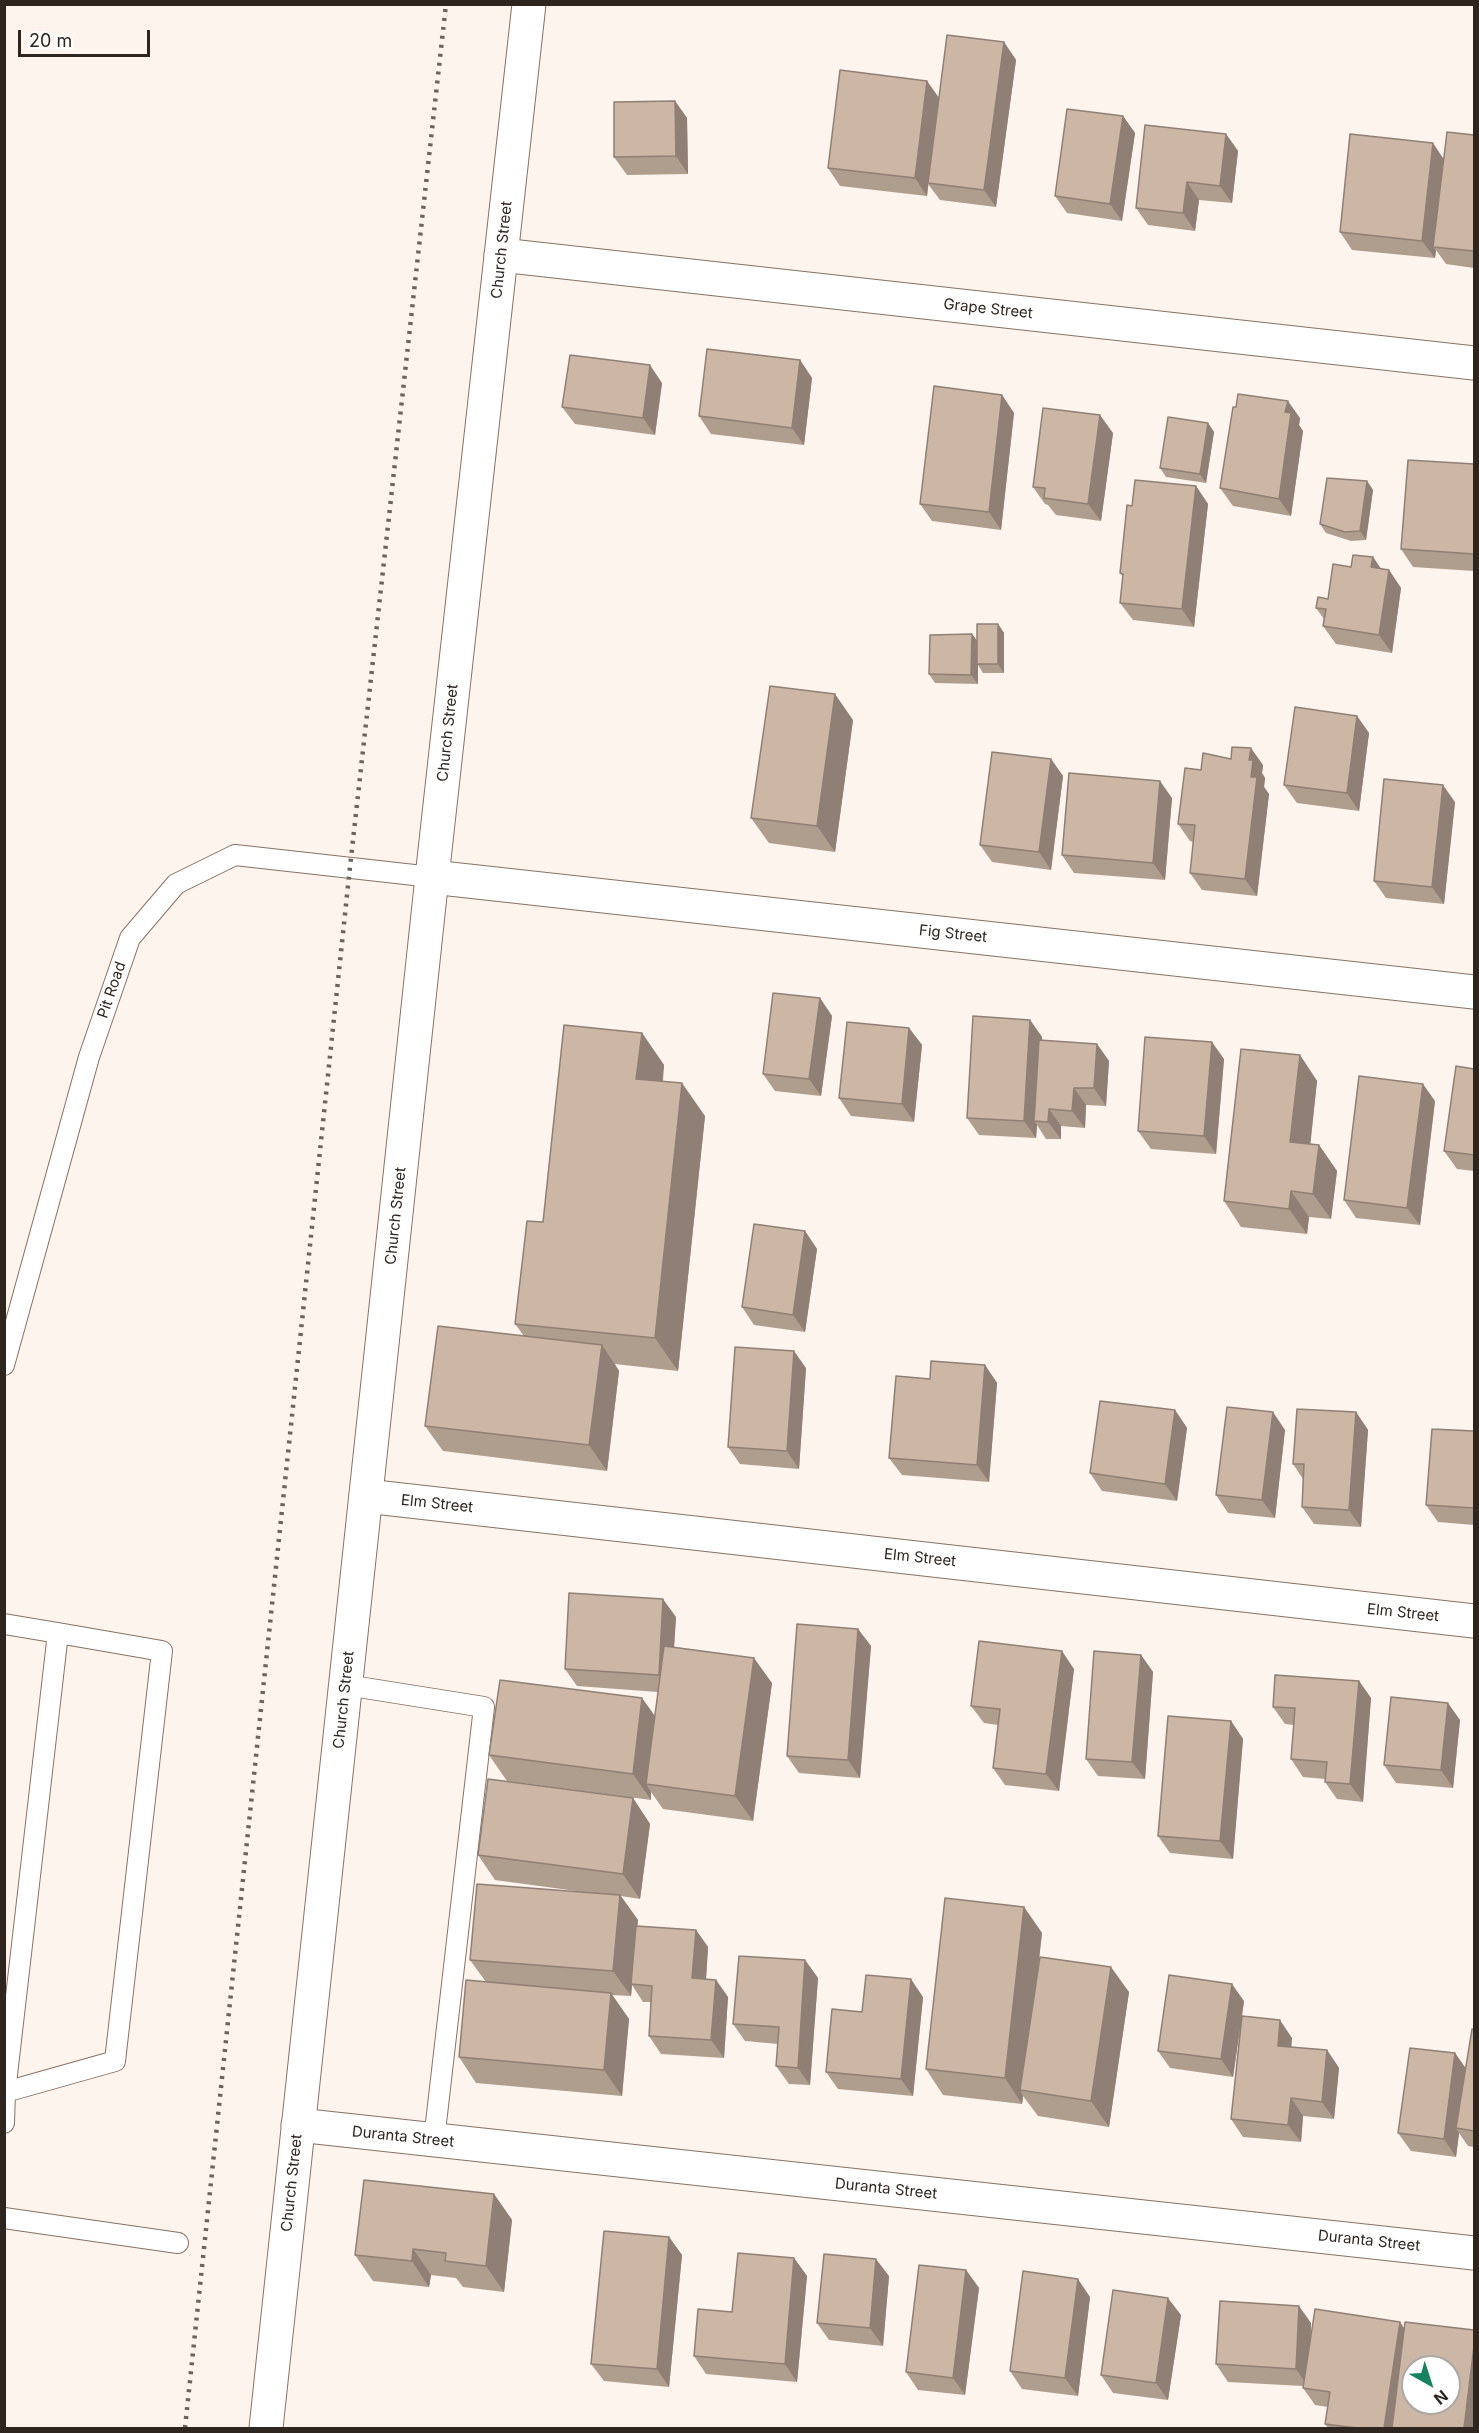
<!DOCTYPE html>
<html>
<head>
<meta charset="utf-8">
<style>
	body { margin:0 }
	#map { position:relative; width:1479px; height:2433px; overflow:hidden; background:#fdf4ed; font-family:Inter,sans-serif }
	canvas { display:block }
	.frame { position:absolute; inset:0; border:6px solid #2e251f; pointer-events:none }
	.north { position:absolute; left:1401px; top:2355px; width:60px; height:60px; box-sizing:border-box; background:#fff; border:2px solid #aba8a5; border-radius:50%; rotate:141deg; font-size:16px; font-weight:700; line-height:24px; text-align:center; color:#2e251f }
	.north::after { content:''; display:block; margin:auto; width:21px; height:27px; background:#158360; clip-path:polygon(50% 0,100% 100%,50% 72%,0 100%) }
	.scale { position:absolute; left:18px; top:30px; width:132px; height:27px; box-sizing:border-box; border:3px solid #2e251f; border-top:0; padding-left:8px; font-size:18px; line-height:21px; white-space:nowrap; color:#2e251f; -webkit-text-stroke:4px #fff; paint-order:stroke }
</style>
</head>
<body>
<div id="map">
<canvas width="1479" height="2433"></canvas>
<div class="frame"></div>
<div class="north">N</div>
<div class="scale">20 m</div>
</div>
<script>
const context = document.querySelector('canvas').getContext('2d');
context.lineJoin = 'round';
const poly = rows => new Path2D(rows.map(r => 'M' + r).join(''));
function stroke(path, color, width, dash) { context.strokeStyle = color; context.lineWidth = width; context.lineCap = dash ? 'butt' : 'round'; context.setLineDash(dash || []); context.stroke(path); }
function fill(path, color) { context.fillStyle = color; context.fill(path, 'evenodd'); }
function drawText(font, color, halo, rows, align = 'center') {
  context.font = font + ' Inter,sans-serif'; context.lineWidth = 4.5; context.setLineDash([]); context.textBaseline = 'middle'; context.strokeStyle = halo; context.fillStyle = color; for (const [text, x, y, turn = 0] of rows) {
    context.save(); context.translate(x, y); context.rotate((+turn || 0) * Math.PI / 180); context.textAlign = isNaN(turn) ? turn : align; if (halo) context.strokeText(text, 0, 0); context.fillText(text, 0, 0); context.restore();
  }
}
const lane = poly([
	[4,1365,89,1057,130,938,176,884,235,855,432,877],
	[4,1624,58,1633,162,1651,115,2061,5,2092,58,1633],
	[346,1685,484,1707,434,2140],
	[4,2123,5,2092],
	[4,2218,178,2243]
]);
const street = poly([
	[501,255,1474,363],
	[432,877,1474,992],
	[366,1496,1474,1621],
	[298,2125,1474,2253]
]);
const secondary = poly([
	[266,2428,432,877,529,4]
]);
stroke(lane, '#877263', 22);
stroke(street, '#877263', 35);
stroke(secondary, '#877263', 35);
stroke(lane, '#fff', 20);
stroke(street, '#fff', 33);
stroke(secondary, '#fff', 33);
stroke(poly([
	[185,2428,350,867,446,4]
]), '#6c635c', 4.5, [3, 6]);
fill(poly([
	[1004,42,1016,60,996,207,940,200,928,184,927,196,840,186,828,168,927,81,939,98],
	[675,101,687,118,688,174,627,175,614,157],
	[1123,116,1135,133,1122,221,1067,213,1055,196],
	[1226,134,1238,151,1232,203,1199,200,1195,231,1148,225,1136,208],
	[1474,135,1474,268,1446,264,1436,250,1435,258,1352,250,1340,232,1444,160],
	[800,360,812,378,804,445,711,434,699,416],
	[662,383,655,435,575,424,562,407],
	[1002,395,1014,413,1001,530,932,521,920,504],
	[1300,418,1299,425,1303,431,1291,516,1233,506,1220,488],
	[1208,423,1214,432,1206,483,1166,477,1160,468],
	[1113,433,1101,521,1056,515,1048,505,1045,504,1033,487],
	[1474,464,1474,571,1413,567,1401,549],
	[1367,481,1373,490,1366,540,1351,541,1326,533,1320,524],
	[1196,486,1208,504,1194,627,1133,620,1120,603,1123,577,1120,573,1132,506],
	[1373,557,1381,569,1389,570,1401,588,1392,653,1336,644,1323,626,1324,619,1316,608,1328,599,1351,567],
	[998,624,1004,633,1004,673,983,673,978,665,978,684,935,683,929,674,977,641],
	[1357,716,1369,733,1359,811,1297,803,1284,785],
	[853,720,835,852,769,843,751,818],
	[1051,759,1063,776,1051,870,992,862,980,845],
	[1263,765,1262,773,1265,778,1264,787,1269,794,1257,896,1202,890,1190,873,1193,842,1190,841,1178,824],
	[1172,798,1165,880,1074,873,1062,855],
	[1455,802,1444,904,1386,898,1374,881],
	[820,998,832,1016,821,1096,775,1091,763,1074],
	[1030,1020,1042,1037,1042,1040,1097,1044,1109,1061,1106,1106,1086,1105,1085,1128,1061,1126,1061,1139,1046,1139,1037,1125,1036,1138,979,1135,967,1118],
	[909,1028,922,1045,914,1122,851,1116,839,1098],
	[642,1033,664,1065,663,1081,705,1116,678,1371,615,1364,619,1371,607,1471,443,1451,425,1426,524,1336,515,1324,543,1222],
	[1300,1055,1317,1081,1310,1144,1319,1145,1337,1171,1331,1219,1309,1217,1307,1234,1241,1227,1224,1201],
	[1224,1059,1216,1154,1151,1149,1138,1131],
	[1474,1069,1474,1171,1457,1169,1444,1151],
	[1435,1101,1420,1225,1356,1218,1344,1200],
	[805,1231,817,1249,805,1332,754,1325,742,1307],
	[985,1365,997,1383,989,1482,902,1475,889,1458,930,1379],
	[806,1368,799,1469,740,1464,728,1447],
	[1175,1410,1187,1428,1177,1501,1102,1491,1090,1473],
	[1356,1412,1368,1430,1361,1527,1314,1524,1302,1507,1303,1479,1293,1464],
	[1285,1430,1275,1518,1228,1513,1216,1495],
	[1474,1431,1474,1525,1438,1522,1426,1505],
	[676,1617,674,1647,772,1683,753,1821,663,1809,651,1792,651,1800,507,1781,489,1755,642,1698,655,1716,658,1692,577,1686,565,1669],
	[858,1629,871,1646,860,1778,799,1773,787,1756],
	[1141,1655,1153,1672,1145,1779,1098,1776,1086,1759],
	[1074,1669,1059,1791,1005,1785,993,1768,998,1725,984,1723,971,1706],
	[1359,1681,1371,1698,1363,1802,1337,1799,1325,1782,1325,1779,1303,1777,1291,1759,1294,1725,1285,1724,1273,1707],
	[1460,1720,1453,1788,1396,1783,1384,1765],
	[1231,1721,1243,1739,1233,1859,1170,1853,1158,1836],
	[633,1798,650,1824,640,1899,621,1896,638,1920,637,1926,696,1930,708,1947,706,1979,716,1980,728,1997,724,2058,661,2054,649,2036,651,2002,643,2002,632,1985,631,1996,612,1995,629,2019,622,2096,476,2083,459,2057,486,1982,470,1960,591,1893,495,1880,478,1855],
	[1024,1907,1042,1933,1037,1976,1129,1992,1109,2127,1038,2116,1023,2096,1022,2104,943,2095,926,2069],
	[805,1960,818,1978,810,2085,789,2084,776,2066,778,2044,745,2041,733,2024],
	[923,1997,913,2096,838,2089,826,2072,862,2012],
	[1244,2001,1242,2016,1292,2038,1291,2047,1327,2050,1339,2068,1334,2119,1303,2116,1301,2142,1243,2137,1231,2119,1240,2029,1233,2077,1170,2068,1158,2051],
	[1474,2029,1474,2147,1468,2146,1459,2133,1456,2157,1411,2151,1398,2133,1455,2053,1465,2068],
	[494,2194,512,2220,504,2292,463,2287,456,2278,431,2275,429,2287,373,2281,355,2255],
	[669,2237,682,2255,669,2387,604,2381,591,2364],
	[794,2258,807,2276,797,2382,706,2374,694,2356,732,2312],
	[966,2270,979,2288,965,2395,918,2390,906,2372],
	[889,2276,883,2346,829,2340,817,2323],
	[1090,2297,1078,2396,1022,2389,1010,2371],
	[1181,2315,1168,2400,1113,2393,1101,2375],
	[1311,2323,1311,2335,1404,2328,1474,2428,1328,2428,1325,2424,1328,2407,1315,2405,1303,2388,1303,2386,1228,2382,1216,2364]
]), '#af9d8e');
fill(poly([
	[1004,42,1016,60,996,207,984,190],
	[927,81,939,98,927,196,915,178],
	[675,101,687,118,688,174,676,156],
	[1123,116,1135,133,1122,221,1110,204],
	[1226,134,1238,151,1232,203,1220,186],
	[1433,143,1445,161,1433,247,1436,250,1435,258,1422,241],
	[1187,182,1199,200,1195,231,1183,213],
	[800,360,812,378,804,445,792,428],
	[650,365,662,383,655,435,643,418],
	[1002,395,1014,413,1001,530,989,512],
	[1288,401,1300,418,1299,425,1303,431,1291,516,1279,499,1285,412],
	[1100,415,1113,433,1101,521,1088,504],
	[1208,423,1214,432,1206,483,1200,474],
	[1367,481,1373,490,1366,540,1360,531],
	[1196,486,1208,504,1194,627,1182,609],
	[1373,557,1385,575,1371,567],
	[1389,570,1401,588,1392,653,1379,635],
	[998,624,1004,633,1004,673,998,664],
	[972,634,979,643,977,664,978,665,978,684,971,675],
	[835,694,853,720,835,852,817,826],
	[1357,716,1369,733,1359,811,1347,793],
	[1251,748,1263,765,1262,773,1265,778,1264,787,1269,794,1257,896,1245,879,1249,760],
	[1051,759,1063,776,1051,870,1039,852],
	[1160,781,1172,798,1165,880,1153,863],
	[1443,785,1455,802,1444,904,1432,887],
	[820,998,832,1016,821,1096,809,1079],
	[1030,1020,1042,1037,1037,1121,1034,1121,1037,1125,1036,1138,1024,1121],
	[909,1028,922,1045,914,1122,902,1104],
	[642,1033,664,1065,659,1111,636,1079],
	[1212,1042,1224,1059,1216,1154,1204,1136],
	[1097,1044,1109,1061,1106,1106,1094,1088],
	[1300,1055,1317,1081,1308,1167,1290,1142],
	[682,1083,705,1116,678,1371,655,1338],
	[1423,1084,1435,1101,1420,1225,1407,1208],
	[1074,1088,1086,1105,1085,1128,1072,1111],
	[1049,1109,1061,1126,1061,1139,1048,1122],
	[1319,1145,1337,1171,1331,1219,1313,1194],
	[1291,1191,1309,1217,1307,1234,1289,1209],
	[805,1231,817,1249,805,1332,793,1315],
	[602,1345,619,1371,607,1471,589,1445],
	[794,1351,806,1368,799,1469,787,1451],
	[985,1365,997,1383,989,1482,977,1465],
	[1175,1410,1187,1428,1177,1501,1165,1484],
	[1273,1412,1285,1430,1275,1518,1262,1500],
	[1356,1412,1368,1430,1361,1527,1349,1510],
	[663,1599,676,1617,671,1692,659,1675],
	[858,1629,871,1646,860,1778,848,1760],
	[1062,1651,1074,1669,1059,1791,1046,1774],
	[1141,1655,1153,1672,1145,1779,1132,1762],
	[754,1658,772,1683,753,1821,735,1796],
	[1359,1681,1371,1698,1363,1802,1350,1784],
	[642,1698,660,1724,646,1784,651,1792,651,1800,633,1774],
	[1448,1703,1460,1720,1453,1788,1441,1770],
	[1231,1721,1243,1739,1233,1859,1220,1841],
	[633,1798,650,1824,640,1899,623,1874],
	[620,1895,638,1920,631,1996,613,1971],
	[1024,1907,1042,1933,1024,2091,1020,2090,1023,2096,1022,2104,1005,2078],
	[696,1930,708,1947,705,1996,692,1978],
	[805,1960,818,1978,810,2085,798,2068],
	[1111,1967,1129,1992,1109,2127,1091,2101],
	[911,1979,923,1997,913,2096,901,2079],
	[716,1980,728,1997,724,2058,711,2040],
	[1232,1984,1244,2001,1233,2077,1221,2059],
	[611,1993,629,2019,622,2096,604,2070],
	[1280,2020,1292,2038,1290,2063,1278,2046],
	[1327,2050,1339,2068,1334,2119,1322,2102],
	[1455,2053,1467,2070,1456,2128,1459,2133,1456,2157,1444,2139],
	[1291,2098,1303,2116,1301,2142,1288,2125],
	[494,2194,512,2220,504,2292,486,2266],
	[669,2237,682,2255,669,2387,657,2369],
	[413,2249,431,2275,429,2287,412,2261],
	[794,2258,807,2276,797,2382,785,2364],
	[876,2259,889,2276,883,2346,870,2328],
	[966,2270,979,2288,965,2395,953,2378],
	[1078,2279,1090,2297,1078,2396,1065,2378],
	[1168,2298,1181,2315,1168,2400,1156,2383],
	[1299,2306,1311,2323,1308,2386,1296,2369],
	[1400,2322,1412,2340,1399,2428,1384,2428],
	[1474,2346,1474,2428,1464,2428]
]), '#8f7f74');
const building = poly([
	[947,35,1004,42,984,190,928,183,947,35],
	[840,70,927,81,915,178,828,168,840,70],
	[675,101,676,156,614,157,614,102,675,101],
	[1067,109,1123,116,1110,204,1055,196,1067,109],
	[1145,125,1226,134,1220,186,1187,182,1183,213,1136,208,1145,125],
	[1447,132,1474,135,1474,251,1433,247,1447,132],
	[1350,134,1433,143,1422,241,1340,232,1350,134],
	[707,349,800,360,792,428,699,416,707,349],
	[570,355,650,365,643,418,562,407,570,355],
	[934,386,1002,395,989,512,920,504,934,386],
	[1238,394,1288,401,1285,412,1291,413,1279,499,1220,488,1233,407,1236,407,1238,394],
	[1043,408,1100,415,1088,504,1044,498,1045,488,1033,487,1043,408],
	[1168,417,1208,423,1200,474,1160,468,1168,417],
	[1408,460,1474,464,1474,554,1401,549,1408,460],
	[1327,478,1367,481,1360,531,1345,532,1320,524,1327,478],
	[1135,480,1196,486,1182,609,1120,603,1123,574,1120,573,1127,505,1132,506,1135,480],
	[1353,555,1373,557,1371,567,1389,570,1379,635,1323,626,1326,609,1316,608,1318,597,1328,599,1333,564,1351,567,1353,555],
	[977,624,998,624,998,664,977,664,977,624],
	[972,634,971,675,929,674,930,635,972,634],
	[770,686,835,694,817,826,751,818,770,686],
	[1295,707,1357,716,1347,793,1284,785,1295,707],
	[1232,747,1251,748,1249,760,1253,760,1251,777,1257,777,1245,879,1190,873,1195,825,1178,824,1185,768,1201,770,1203,753,1231,759,1232,747],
	[992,752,1051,759,1039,852,980,845,992,752],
	[1069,773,1160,781,1153,863,1062,855,1069,773],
	[1384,779,1443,785,1432,887,1374,881,1384,779],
	[773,993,820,998,809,1079,763,1074,773,993],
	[973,1016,1030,1020,1024,1121,967,1118,973,1016],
	[847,1022,909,1028,902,1104,839,1098,847,1022],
	[564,1025,642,1033,636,1079,682,1083,655,1338,515,1324,527,1221,543,1222,564,1025],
	[1145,1037,1212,1042,1204,1136,1138,1131,1145,1037],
	[1039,1040,1097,1044,1094,1088,1074,1088,1072,1111,1049,1109,1048,1122,1034,1121,1039,1040],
	[1241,1049,1300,1055,1290,1142,1319,1145,1313,1194,1291,1191,1289,1209,1224,1201,1241,1049],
	[1456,1066,1474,1069,1474,1155,1444,1151,1456,1066],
	[1359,1076,1423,1084,1407,1208,1344,1200,1359,1076],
	[754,1224,805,1231,793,1315,742,1307,754,1224],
	[438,1326,602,1345,589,1445,425,1426,438,1326],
	[735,1347,794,1351,787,1451,728,1447,735,1347],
	[931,1361,985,1365,977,1465,889,1458,896,1376,930,1379,931,1361],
	[1100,1401,1175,1410,1165,1484,1090,1473,1100,1401],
	[1227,1407,1273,1412,1262,1500,1216,1495,1227,1407],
	[1297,1409,1356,1412,1349,1510,1302,1507,1304,1464,1293,1464,1297,1409],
	[1432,1429,1474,1431,1474,1508,1426,1505,1432,1429],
	[569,1593,663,1599,659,1675,565,1669,569,1593],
	[797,1624,858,1629,848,1760,787,1756,797,1624],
	[979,1641,1062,1651,1046,1774,993,1768,1000,1709,971,1706,979,1641],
	[664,1646,754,1658,735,1796,646,1784,664,1646],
	[1094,1651,1141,1655,1132,1762,1086,1759,1094,1651],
	[1275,1675,1359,1681,1350,1784,1325,1782,1327,1762,1291,1759,1295,1708,1273,1707,1275,1675],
	[500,1680,642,1698,633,1774,489,1755,500,1680],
	[1391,1697,1448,1703,1441,1770,1384,1765,1391,1697],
	[1168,1716,1231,1721,1220,1841,1158,1836,1168,1716],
	[488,1779,633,1798,623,1874,478,1855,488,1779],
	[477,1884,620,1895,613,1971,470,1960,477,1884],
	[945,1898,1024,1907,1005,2078,926,2069,945,1898],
	[636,1926,696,1930,692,1978,716,1980,711,2040,649,2036,652,1986,631,1984,636,1926],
	[739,1956,805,1960,798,2068,776,2066,779,2027,733,2024,739,1956],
	[1040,1957,1111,1967,1091,2101,1020,2090,1040,1957],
	[866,1975,911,1979,901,2079,826,2072,832,2009,862,2012,866,1975],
	[1169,1975,1232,1984,1221,2059,1158,2051,1169,1975],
	[466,1980,611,1993,604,2070,459,2057,466,1980],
	[1242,2016,1280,2020,1278,2046,1327,2050,1322,2102,1291,2098,1288,2125,1231,2119,1242,2016],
	[1472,2029,1474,2029,1474,2131,1456,2128,1472,2029],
	[1410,2048,1455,2053,1444,2139,1398,2133,1410,2048],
	[364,2180,494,2194,486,2266,445,2261,446,2253,413,2249,412,2261,355,2255,364,2180],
	[604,2231,669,2237,657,2369,591,2364,604,2231],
	[738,2253,794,2258,785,2364,694,2356,698,2309,732,2312,738,2253],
	[824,2254,876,2259,870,2328,817,2323,824,2254],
	[919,2265,966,2270,953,2378,906,2372,919,2265],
	[1023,2271,1078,2279,1065,2378,1010,2371,1023,2271],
	[1113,2290,1168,2298,1156,2383,1101,2375,1113,2290],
	[1220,2301,1299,2306,1296,2369,1216,2364,1220,2301],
	[1315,2309,1400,2322,1384,2428,1357,2428,1325,2424,1330,2392,1303,2388,1315,2309],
	[1405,2322,1474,2330,1474,2346,1464,2428,1392,2428,1405,2322],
	[1413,2367,1449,2367,1449,2403,1413,2403,1413,2367]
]);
fill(building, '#ccb6a5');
stroke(building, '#8f7f74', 1.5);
drawText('15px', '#2e251f', '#fff', [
	["Church Street",502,250,-84],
	["Grape Street",988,309,6],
	["Church Street",448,733,-84],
	["Fig Street",953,934,6],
	["Pit Road",112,990,-71],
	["Church Street",396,1216,-84],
	["Elm Street",437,1504,6],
	["Elm Street",920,1558,6],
	["Elm Street",1403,1613,6],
	["Church Street",344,1700,-84],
	["Duranta Street",403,2137,6],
	["Church Street",292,2183,-84],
	["Duranta Street",886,2189,6],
	["Duranta Street",1369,2241,6]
]);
</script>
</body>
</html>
